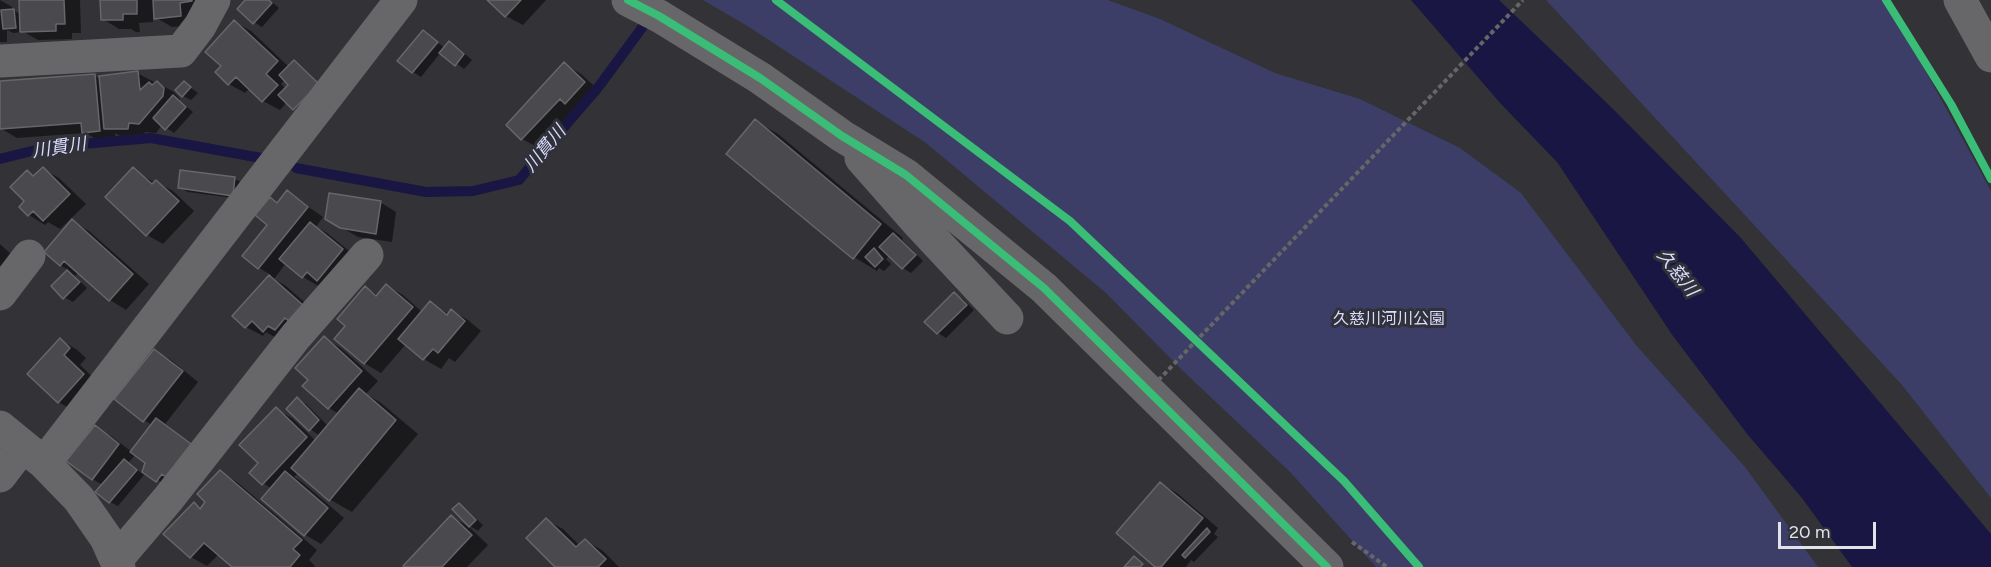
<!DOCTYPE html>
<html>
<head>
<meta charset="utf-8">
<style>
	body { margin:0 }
	#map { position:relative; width:1991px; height:567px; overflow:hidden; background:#323237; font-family:Figtree,sans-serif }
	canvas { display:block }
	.scale { position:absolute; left:1778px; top:522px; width:98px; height:27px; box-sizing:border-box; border:3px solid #e2e3e8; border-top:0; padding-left:8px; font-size:18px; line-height:21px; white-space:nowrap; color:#e2e3e8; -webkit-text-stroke:4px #303139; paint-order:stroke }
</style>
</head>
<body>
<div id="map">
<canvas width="1991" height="567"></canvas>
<div class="scale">20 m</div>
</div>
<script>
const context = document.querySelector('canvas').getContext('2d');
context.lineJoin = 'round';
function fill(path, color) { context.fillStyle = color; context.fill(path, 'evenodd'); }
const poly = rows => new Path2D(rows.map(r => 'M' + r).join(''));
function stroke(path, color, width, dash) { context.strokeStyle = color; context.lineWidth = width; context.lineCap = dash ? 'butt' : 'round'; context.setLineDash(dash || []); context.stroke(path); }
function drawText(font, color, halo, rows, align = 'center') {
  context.font = font + ' Figtree,"Noto Sans JP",sans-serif'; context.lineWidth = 6; context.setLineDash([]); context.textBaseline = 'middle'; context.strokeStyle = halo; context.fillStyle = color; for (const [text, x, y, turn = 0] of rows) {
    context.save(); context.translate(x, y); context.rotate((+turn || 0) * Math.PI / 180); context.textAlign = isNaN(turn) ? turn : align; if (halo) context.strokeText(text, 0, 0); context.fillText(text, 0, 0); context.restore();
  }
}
fill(poly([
	[703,0,1108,0,1160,19,1275,73,1360,99,1460,148,1521,193,1636,345,1745,467,1818,567,1376,567,1290,472,1183,371,1106,293,926,143,749,27],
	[1546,0,1887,0,1991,191,1991,498,1902,385]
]), '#3c3e67');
fill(poly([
	[1411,0,1499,0,1610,106,1740,237,1991,534,1991,567,1852,567,1802,498,1748,435,1673,336,1557,162,1501,104]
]), '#191643');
fill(poly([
	[0,0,12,7,12,10,21,14,21,0,80,0,81,33,72,33,72,39,38,40,24,32,13,33,7,30,7,42,0,42],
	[102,0,207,0,197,25,172,27,153,16,153,22,139,23,140,32,136,32,131,29,119,29,103,19],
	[247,0,270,0,279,8,262,27,254,22],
	[489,0,546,0,523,25,506,16],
	[235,22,251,31,289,67,294,62,302,67,326,90,302,114,287,102,280,110,263,101,250,88,245,93,229,84,223,66],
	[285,80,291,85,286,89,281,84],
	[423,32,445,48,449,43,458,48,472,60,464,69,441,52,421,77,413,72],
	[564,64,581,74,601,92,583,112,576,108,539,148,522,139],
	[137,73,154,82,154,86,157,83,174,92,180,99,180,101,193,112,174,133,162,125,156,133,145,132,144,137,122,137,115,133,116,140,100,141,85,133,17,138,0,128,0,83,95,76,98,78],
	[184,83,198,93,191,100,183,96],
	[755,121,778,134,903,238,902,240,923,261,911,273,903,268,890,255,886,259,891,264,884,271,879,268,877,271,854,257],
	[43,169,59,178,86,204,60,229,48,222,45,225,29,215,28,172,35,176],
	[133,169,155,183,156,182,173,191,194,211,163,244,147,235],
	[235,179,243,183,241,199,188,192,180,187],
	[287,192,323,217,316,227,327,233,359,259,320,287,303,277,286,263,274,279,286,286,320,316,280,340,266,332,263,336,246,327,234,316,271,275,259,268,269,225,278,204],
	[380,202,396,212,392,242,358,237,326,218],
	[72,221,89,231,149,284,126,310,110,300,79,272,75,276,87,288,73,302,64,297,53,286,69,270,60,265],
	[0,244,26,268,0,295],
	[386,285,403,295,422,312,430,303,449,314,452,311,468,320,481,331,455,362,449,358,441,369,424,359,406,344,381,373,364,363,347,326,365,288,378,295],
	[955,294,963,299,974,310,946,338,938,333],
	[324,338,341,348,378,381,366,394,381,403,418,434,352,512,329,499,298,473,294,477,302,482,344,518,321,544,304,534,272,489,263,483,260,463,276,409,292,418,316,441,320,436,310,429,297,399,306,404,328,426,339,414,329,408,310,379],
	[60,340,76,349,86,358,80,365,100,384,75,411,58,402],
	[155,351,171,360,198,382,165,424,209,456,174,490,144,471,147,463,136,454,128,463,144,475,118,506,110,502,103,485,92,479,95,427,111,436,132,452,152,425,144,420],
	[220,472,237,482,317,550,309,560,315,566,314,567,234,567,219,554,207,566,191,557,194,504,202,509],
	[1161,484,1177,493,1218,528,1214,534,1218,537,1194,562,1191,560,1186,567,1157,567],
	[459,505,467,510,483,525,478,531,470,526],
	[451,517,468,526,488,545,467,567,406,567],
	[546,520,563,529,580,546,585,541,602,550,619,567,557,567]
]), '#0007');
stroke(poly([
	[0,159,48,147,151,138,261,158],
	[296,168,426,192,473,191,519,180,600,85,644,25]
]), '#191643', 10);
const building = poly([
	[19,0,64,0,65,24,56,24,56,31,20,32,19,0],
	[100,0,137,0,137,14,123,14,123,20,101,20,100,0],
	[153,0,192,0,192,1,180,3,181,16,154,19,153,0],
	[245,0,269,0,272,3,253,24,237,9,245,0],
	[487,0,521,0,505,17,487,0],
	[14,9,16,28,3,29,1,10,14,9],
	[234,20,278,61,266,74,278,85,262,102,236,77,228,85,215,72,221,66,205,52,234,20],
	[423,30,438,42,412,73,397,61,423,30],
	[449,41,464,54,455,66,439,53,449,41],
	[294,60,319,84,293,110,278,95,288,85,279,75,294,60],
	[564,62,585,82,565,104,560,99,521,140,506,125,564,62],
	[138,71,140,90,149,82,152,85,157,81,164,88,163,96,139,124,129,123,128,129,104,129,99,76,138,71],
	[95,74,100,131,82,133,81,123,0,129,0,81,95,74],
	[184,81,191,87,182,97,175,90,184,81],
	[173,95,186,107,165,130,153,118,173,95],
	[755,119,881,224,853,259,726,154,755,119],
	[43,167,70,194,43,221,33,211,28,216,19,207,24,201,10,187,27,170,33,176,43,167],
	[133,167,152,184,156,180,179,201,146,236,105,197,133,167],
	[180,170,235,177,233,196,178,188,180,170],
	[287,190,308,207,258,269,242,256,267,225,255,215,270,197,277,203,287,190],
	[329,193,381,201,376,234,340,228,325,219,329,193],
	[72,219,133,274,109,301,64,261,60,266,44,252,72,219],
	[310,222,343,249,317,281,307,272,302,278,279,259,310,222],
	[893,233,916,255,902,269,879,247,893,233],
	[874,248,883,259,875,267,865,257,874,248],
	[67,270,80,282,63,299,51,286,67,270],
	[269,275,304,306,290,322,285,318,275,330,268,326,263,332,252,321,245,328,232,316,269,275],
	[386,284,413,307,364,364,334,339,345,326,337,319,365,286,376,296,386,284],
	[954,292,967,305,937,334,924,322,954,292],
	[430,301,447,315,451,309,465,321,438,353,433,349,423,360,398,339,430,301],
	[324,336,362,371,328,409,302,386,308,380,295,368,324,336],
	[60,338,70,348,64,355,84,374,58,403,27,374,60,338],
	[154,349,183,371,143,422,114,399,154,349],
	[359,388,396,420,329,501,291,468,359,388],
	[297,397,319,420,309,431,286,409,297,397],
	[276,407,307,437,262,485,249,473,258,463,239,445,276,407],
	[156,418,194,446,168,479,162,474,156,482,142,472,145,463,130,452,156,418],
	[95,425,119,444,92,480,66,461,95,425],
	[124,459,137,470,109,503,95,492,124,459],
	[220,470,302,540,293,549,300,555,290,567,232,567,204,543,190,558,163,534,194,502,200,509,205,502,197,494,220,470],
	[285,471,328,508,304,536,261,499,285,471],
	[1160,482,1203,518,1161,567,1155,567,1116,533,1160,482],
	[459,503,476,520,469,527,452,509,459,503],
	[451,515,472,535,442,567,404,567,403,566,451,515],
	[546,518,576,547,585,539,606,559,598,567,555,567,526,538,546,518],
	[1207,528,1210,532,1185,558,1182,555,1207,528],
	[1134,556,1143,564,1140,567,1124,567,1134,556]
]);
fill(building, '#4a4a4e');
stroke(building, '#66676b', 1.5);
stroke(poly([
	[776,0,1070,221,1344,481,1419,567],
	[1886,0,1951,104,1991,179],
	[1352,542,1387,567]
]), '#666668', 4, [4.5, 3]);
stroke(poly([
	[628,0,659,16,760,78,842,136,906,175,1044,288,1327,567],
	[1960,0,1991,56],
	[0,61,181,51,200,26,214,0],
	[861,158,920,225,1007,318],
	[0,294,29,256],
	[0,427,44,463,79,499,106,538,119,567],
	[44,463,401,0],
	[0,476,23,446],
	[117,559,168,499,296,336,367,255]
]), '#676769', 33);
stroke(poly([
	[1148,391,1523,0]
]), '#666668', 4, [4.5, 3]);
stroke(poly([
	[628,0,659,16,760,78,842,136,906,175,1044,288,1327,567],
	[776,0,1070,221,1344,481,1419,567],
	[1886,0,1951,104,1991,179]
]), '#3abd76', 8);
drawText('16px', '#d9dcff', '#303139', [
	["久慈川河川公園",1389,319]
]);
drawText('italic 18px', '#d9dcff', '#303139', [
	["川貫川",59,148,-8],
	["川貫川",545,149,-50],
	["久慈川",1677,273,52]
]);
</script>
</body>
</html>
